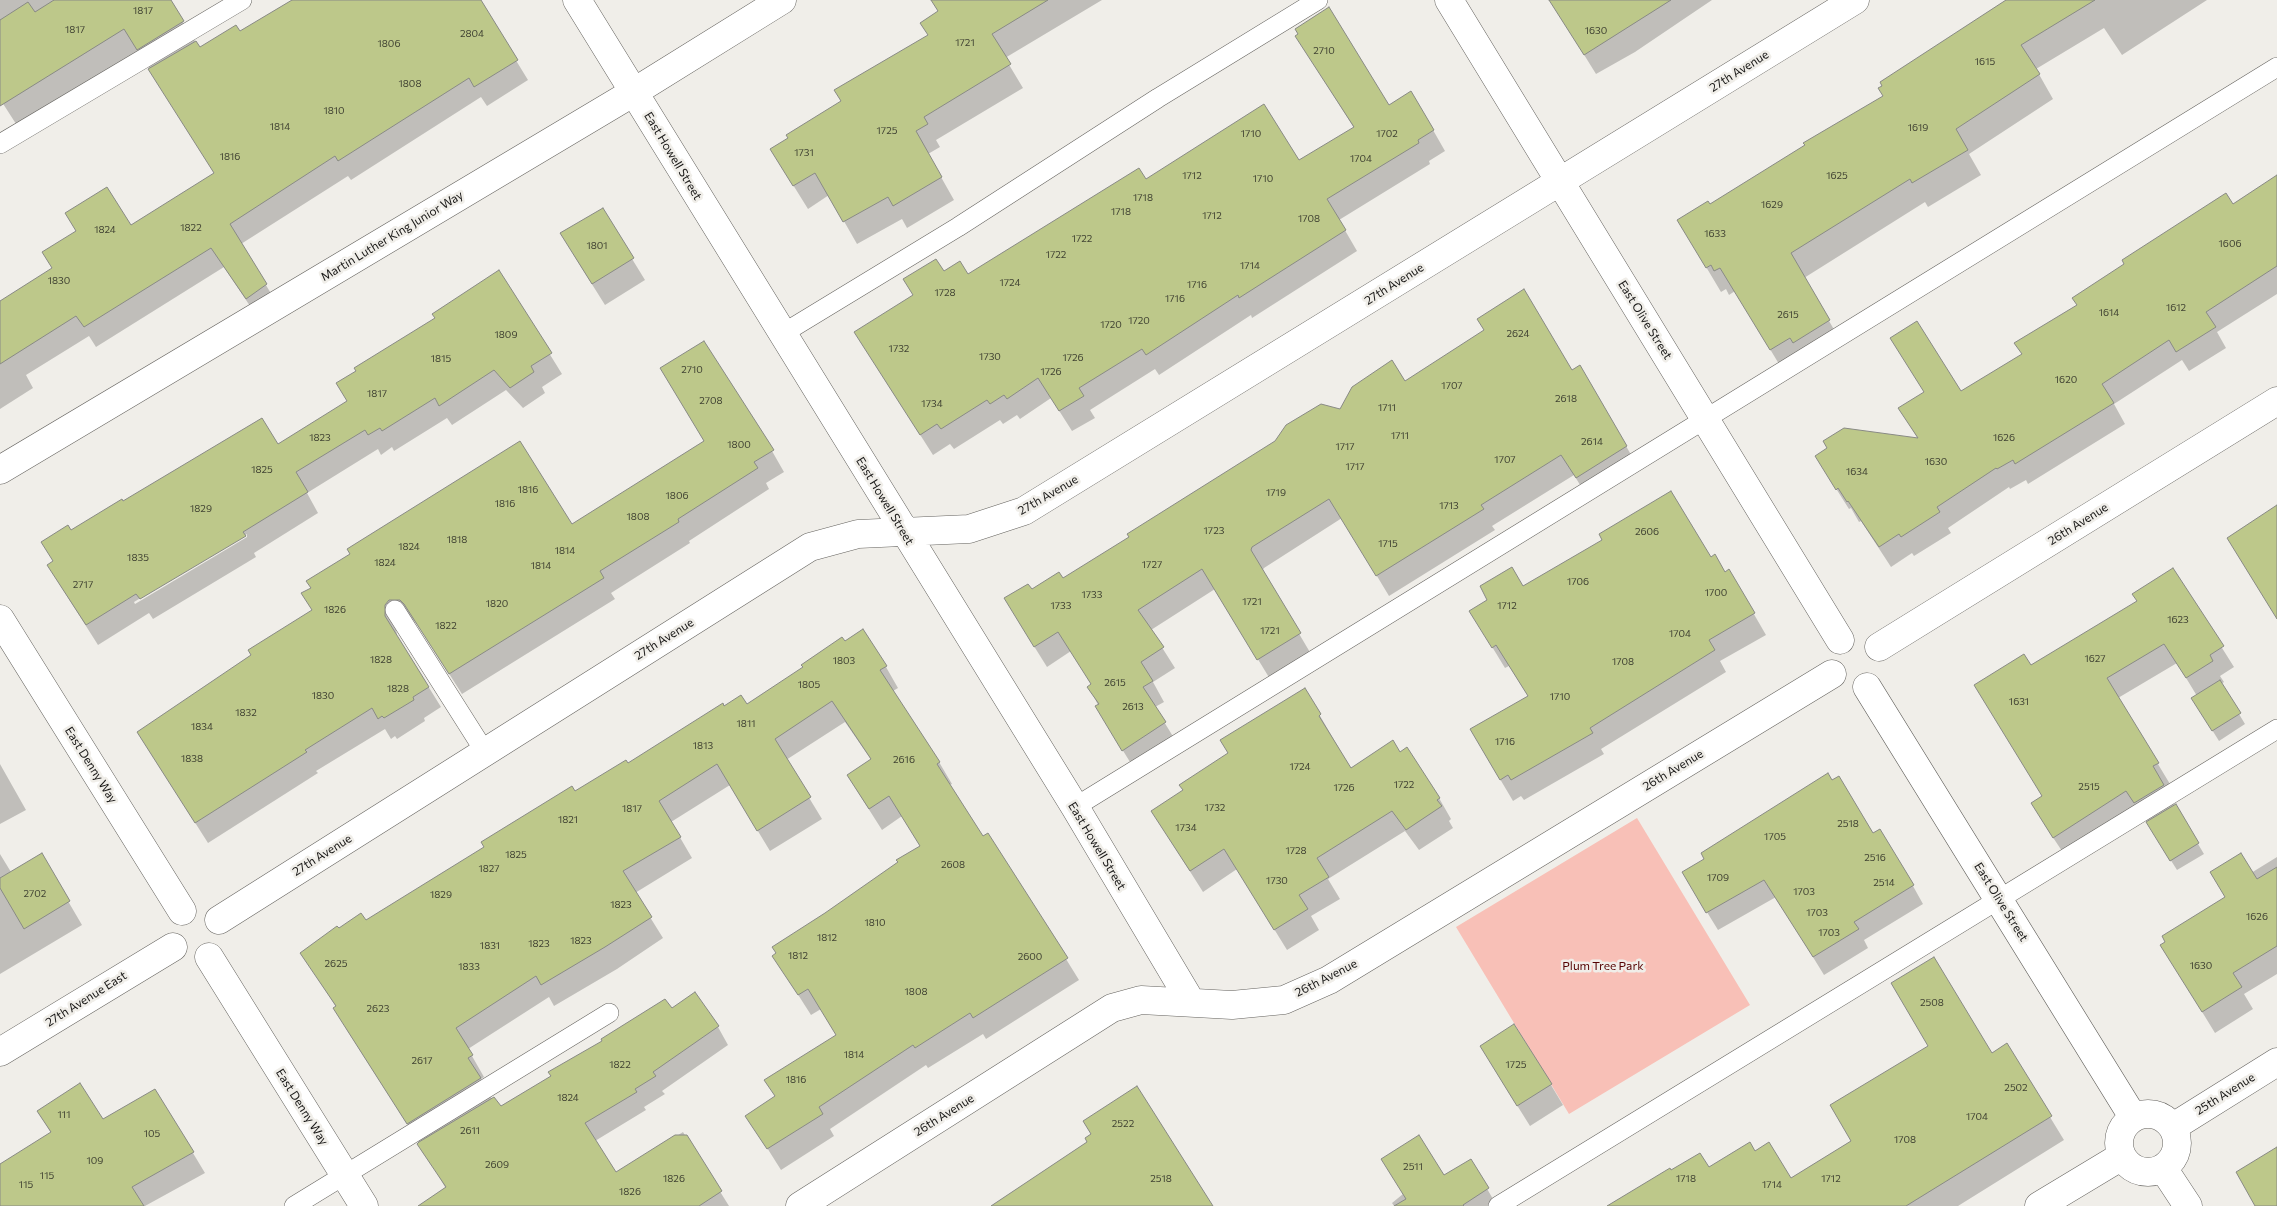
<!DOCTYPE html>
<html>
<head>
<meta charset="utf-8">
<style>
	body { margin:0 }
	canvas { display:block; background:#f0eee9 }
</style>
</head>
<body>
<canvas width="2277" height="1206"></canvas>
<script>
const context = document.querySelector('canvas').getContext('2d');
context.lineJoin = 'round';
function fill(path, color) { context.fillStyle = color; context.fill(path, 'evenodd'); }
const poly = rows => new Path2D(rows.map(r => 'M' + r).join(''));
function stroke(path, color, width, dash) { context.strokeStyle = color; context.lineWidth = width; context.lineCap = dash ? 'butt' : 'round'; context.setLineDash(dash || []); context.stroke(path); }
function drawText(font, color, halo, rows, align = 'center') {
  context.font = font + ' Commissioner,sans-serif'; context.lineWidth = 5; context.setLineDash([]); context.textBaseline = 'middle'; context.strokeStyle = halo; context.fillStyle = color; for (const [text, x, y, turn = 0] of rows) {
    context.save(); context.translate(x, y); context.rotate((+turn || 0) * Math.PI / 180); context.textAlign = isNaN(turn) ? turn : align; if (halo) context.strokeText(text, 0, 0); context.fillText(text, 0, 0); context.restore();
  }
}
fill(poly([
	[1637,818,1750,1005,1569,1114,1456,927]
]), '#f8c0b7');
fill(poly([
	[0,0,169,0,200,49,313,0,479,0,528,80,487,106,481,97,351,180,348,176,241,244,278,305,258,318,224,267,96,347,89,336,26,375,33,388,0,409,0,302,130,227,215,174,139,52,18,127,0,99],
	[943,0,1102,0,1005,58,1023,88,936,140,940,147,928,154,954,200,907,228,902,219,857,244,829,195,808,209,785,172,842,101,929,35],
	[1550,0,1712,0,1635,52,1596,74],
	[2009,0,2207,0,2122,55,2104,28,2036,69,2053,99,1969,154,1981,175,1928,207,1925,202,1804,278,1843,345,1785,374,1735,291,1729,295,1726,289,1721,292,1693,245,1710,206,1884,96],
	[1296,36,1389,107,1433,130,1445,151,1429,161,1430,164,1339,220,1357,251,1252,318,1251,315,1159,375,1155,369,1090,410,1095,418,1072,431,1051,398,1020,419,1017,415,1003,424,1000,420,954,449,950,444,933,455,868,353,914,295,943,272,968,276,1146,181,1299,162,1354,128],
	[2277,177,2277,294,2217,332,2226,348,2189,371,2182,360,2114,404,2125,424,2028,484,2026,480,2010,489,2009,487,1948,528,1951,533,1914,556,1912,553,1891,567,1861,521,1859,522,1851,508,1849,509,1828,476,1918,439,1900,409,1960,393,2023,355,2078,305],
	[602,210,645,280,605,305,573,254],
	[499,272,562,374,542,387,545,393,523,408,506,390,452,425,447,418,394,451,392,447,381,455,378,449,307,493,318,513,254,553,256,557,153,619,149,613,98,645,60,585,54,562,71,531,123,502,278,446,348,402,436,318],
	[247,534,247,537,135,604,134,602],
	[1571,372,1626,446,1638,467,1588,498,1574,475,1492,526,1495,530,1389,596,1342,518,1264,568,1262,571,1311,654,1270,679,1215,589,1151,630,1175,668,1153,682,1164,702,1155,707,1177,743,1135,770,1112,733,1089,687,1092,685,1071,651,1047,667,1017,619,1031,591,1063,580,1340,410,1405,382],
	[772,451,784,472,766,483,769,489,689,541,690,543,611,593,615,599,462,694,418,625,413,620,401,621,396,627,397,636,441,707,424,718,425,721,397,739,395,736,391,739,385,729,316,771,318,773,208,843,138,733,253,656,250,650],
	[1711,558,1725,573,1729,571,1766,635,1720,661,1726,672,1601,749,1604,754,1524,800,1521,796,1513,801,1471,730,1529,697,1509,666,1505,668,1483,632,1523,588],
	[2173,570,2234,667,2220,676,2224,682,2221,684,2245,724,2219,741,2199,709,2197,696,2177,663,2118,698,2170,784,2164,787,2204,854,2177,870,2139,810,2066,857,2044,824,2031,667,2138,602],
	[844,643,886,667,898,688,893,691,939,762,952,784,949,785,982,838,1066,959,1079,980,986,1039,983,1034,928,1068,926,1065,830,1129,834,1136,781,1170,747,1116,776,1097,766,1080,837,1035,821,1009,811,1015,774,957,826,914,921,847,902,816,882,830,861,797,848,776,872,761,845,722,786,760,822,819,770,851,730,785,671,822,692,858,635,893,663,938,617,969,554,1006,549,997,468,1049,484,1077,481,1079,492,1099,500,1108,671,1010,718,1027,728,1045,662,1091,665,1094,644,1107,646,1110,595,1141,616,1174,683,1132,729,1206,456,1206,420,1144,347,1030,336,1007,302,953,338,930,366,922,574,793,628,765,724,708,746,706],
	[1305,690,1351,769,1400,753,1439,798,1451,819,1449,821,1453,828,1419,850,1405,831,1328,879,1340,899,1311,916,1319,930,1287,950,1237,869,1203,892,1165,832,1184,791],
	[0,764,26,810,0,824],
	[1873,835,1913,886,1923,904,1864,940,1868,948,1824,975,1776,897,1718,930,1694,891],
	[0,854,11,872,41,855,82,925,0,974],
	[2277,857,2277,974,2244,994,2253,1009,2215,1033,2174,966,2226,897,2251,873],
	[2006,1045,2064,1140,1958,1206,1650,1206,1671,1172,1709,1169,1755,1153,1790,1179],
	[1493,1067,1551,1085,1563,1105,1530,1126],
	[155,1090,205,1173,145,1206,0,1206,0,1165,51,1133,38,1111,103,1121],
	[1471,1161,1497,1206,1394,1206,1392,1203,1403,1194,1444,1177]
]), '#0003');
const building = poly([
	[54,0,171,0,184,21,137,50,124,29,0,106,0,20,28,2,35,12,54,0],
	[292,0,481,0,518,60,474,87,469,78,338,161,335,156,230,224,267,284,246,299,211,248,84,327,76,316,0,364,0,301,52,268,42,252,76,231,65,213,107,187,131,225,214,173,148,69,196,41,200,47,236,25,240,31,292,0],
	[931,0,1048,0,992,34,1011,64,924,117,928,124,916,131,942,177,893,206,888,197,843,222,815,173,793,186,770,149,788,138,786,135,841,101,834,90,928,35,920,23,938,11,931,0],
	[1549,0,1671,0,1584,55,1549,0],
	[2006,0,2095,0,2021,45,2040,74,1956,129,1968,150,1912,183,1910,179,1791,253,1830,320,1793,343,1790,338,1770,350,1720,268,1714,271,1711,265,1706,268,1677,220,1708,201,1710,204,1805,145,1803,143,1883,96,1878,88,1882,86,1880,82,2006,0],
	[1329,7,1389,105,1411,91,1434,130,1418,140,1419,143,1327,199,1346,230,1239,298,1238,295,1146,355,1142,349,1079,388,1084,396,1059,411,1038,378,1007,399,1004,395,990,404,987,400,941,429,937,424,920,435,854,332,913,295,903,279,936,259,944,271,960,261,968,274,1139,168,1146,179,1264,104,1299,160,1354,127,1295,36,1298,34,1295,29,1329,7],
	[2277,175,2277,266,2206,312,2216,327,2176,352,2169,340,2102,384,2114,403,2015,464,2013,460,1997,469,1996,468,1937,507,1940,512,1901,537,1899,534,1879,547,1848,501,1847,502,1838,488,1836,490,1815,456,1827,448,1823,441,1844,428,1918,438,1898,408,1924,392,1890,338,1917,321,1961,391,2022,354,2014,343,2077,305,2072,298,2124,264,2122,260,2226,193,2233,204,2277,175],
	[603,208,634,258,592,284,560,233,603,208],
	[499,270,552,353,531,366,534,372,510,388,494,370,439,406,435,398,382,431,380,428,368,435,365,430,296,472,308,492,243,532,246,536,140,599,136,594,86,625,47,565,53,561,41,542,68,525,71,530,122,499,123,501,262,418,278,444,347,401,336,383,356,371,354,368,435,318,432,314,499,270],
	[1524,289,1572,370,1580,365,1627,446,1576,478,1561,455,1481,505,1484,509,1376,576,1329,499,1252,547,1251,550,1301,633,1257,660,1202,569,1138,610,1164,647,1141,662,1153,681,1143,687,1166,722,1122,751,1095,706,1099,704,1087,687,1091,684,1058,632,1034,647,1004,598,1028,584,1032,589,1059,572,1063,578,1129,537,1127,534,1275,441,1286,425,1321,404,1340,409,1352,387,1392,360,1405,381,1484,330,1477,319,1524,289],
	[704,341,774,450,754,462,758,468,678,519,679,522,600,571,604,578,449,674,404,604,400,600,389,600,385,605,385,616,429,687,413,697,414,700,384,718,382,716,378,719,372,708,305,750,307,752,195,823,137,732,251,655,248,650,312,610,301,593,311,588,306,581,350,554,347,549,520,441,572,524,704,441,660,368,704,341],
	[1671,491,1711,557,1715,554,1725,572,1729,569,1755,613,1709,640,1715,650,1590,728,1593,733,1511,780,1508,775,1500,780,1470,729,1528,696,1496,645,1492,648,1469,611,1487,600,1480,586,1512,567,1523,586,1602,540,1599,534,1671,491],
	[2277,505,2277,619,2227,538,2277,505],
	[2173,568,2224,646,2210,655,2213,661,2186,678,2164,644,2107,678,2159,763,2153,766,2164,785,2134,803,2126,791,2053,838,2031,803,2042,796,1974,685,2024,654,2031,665,2137,601,2132,594,2173,568],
	[863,629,887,666,880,670,940,762,937,764,983,836,988,833,1068,958,973,1018,970,1013,915,1048,913,1045,819,1107,823,1114,767,1149,745,1116,775,1096,764,1080,836,1035,808,989,798,995,772,956,776,953,772,947,825,913,898,862,896,860,920,846,889,796,869,809,847,775,871,759,832,701,775,739,811,797,757,831,717,764,659,801,681,837,623,871,652,917,605,947,541,985,536,976,456,1028,473,1055,468,1058,481,1078,407,1124,333,1008,336,1006,300,953,337,926,339,928,361,913,366,920,484,847,481,842,572,786,575,791,626,760,628,763,723,703,724,706,741,695,747,704,803,667,801,665,842,637,845,641,863,629],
	[2220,680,2241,713,2212,731,2191,698,2220,680],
	[1305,688,1321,714,1319,716,1351,768,1393,740,1400,752,1407,747,1440,798,1437,800,1442,806,1406,830,1392,811,1317,858,1329,877,1299,895,1308,909,1274,930,1224,849,1190,871,1151,811,1183,790,1179,785,1228,753,1220,740,1305,688],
	[1828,773,1832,780,1839,776,1873,833,1880,829,1914,885,1854,922,1859,929,1813,957,1764,880,1706,913,1682,872,1704,859,1701,853,1828,773],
	[2176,804,2199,843,2170,861,2146,822,2176,804],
	[42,853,70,901,24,929,0,888,0,878,42,853],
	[2241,853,2257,879,2277,867,2277,946,2233,973,2242,987,2202,1012,2160,945,2165,942,2162,936,2225,897,2210,872,2241,853],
	[1934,957,1992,1053,2007,1043,2052,1116,1906,1206,1607,1206,1670,1168,1671,1170,1700,1153,1709,1167,1750,1142,1755,1151,1769,1142,1791,1178,1851,1141,1830,1105,1928,1046,1891,983,1934,957],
	[695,992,719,1026,653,1072,656,1076,635,1089,637,1092,585,1123,616,1172,675,1135,687,1135,722,1191,699,1206,418,1206,446,1187,417,1144,419,1142,494,1097,501,1106,551,1076,548,1072,602,1041,601,1039,665,999,672,1008,695,992],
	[1514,1024,1552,1084,1517,1106,1480,1046,1514,1024],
	[80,1083,103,1119,155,1089,194,1152,132,1187,144,1206,0,1206,0,1164,51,1132,37,1111,80,1083],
	[1137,1086,1213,1206,991,1206,1087,1142,1085,1138,1091,1134,1083,1121,1137,1086],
	[1419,1135,1444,1175,1471,1159,1489,1188,1463,1205,1464,1206,1394,1206,1406,1199,1381,1159,1419,1135],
	[2277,1147,2277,1206,2255,1206,2236,1172,2277,1147]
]);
fill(building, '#bdc88a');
stroke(building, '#898a85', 1);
const service = poly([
	[0,144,242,0],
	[782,334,958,227,1158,98,1318,0],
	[395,610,485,752],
	[1075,807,2277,67],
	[294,1206,609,1013],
	[1498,1206,2277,729]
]);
const minor = poly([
	[577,0,1075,807,1191,1002],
	[1449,0,1840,640],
	[0,619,182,911],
	[1879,647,2277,401],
	[1867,687,2133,1117],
	[219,920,810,547,858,534,969,529,1024,511,1855,0],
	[209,957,364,1206],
	[0,1052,173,947],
	'2119 1143a29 29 0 1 1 58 0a29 29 0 1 1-58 0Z',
	[2173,1127,2277,1062],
	[2163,1168,2188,1206],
	[800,1206,1112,1008,1141,1000,1232,1005,1284,1000,1329,980,1832,674],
	[2039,1206,2122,1156]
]);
const tertiary = poly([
	[0,470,634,92,782,0]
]);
stroke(service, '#65635f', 20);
stroke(minor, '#65635f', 29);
stroke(tertiary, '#65635f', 29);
stroke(service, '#fff', 19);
stroke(minor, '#fff', 28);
stroke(tertiary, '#fff', 28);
drawText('10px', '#414333', null, [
	["1817",143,11],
	["1817",75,30],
	["1630",1596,31],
	["2804",472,34],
	["1721",965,43],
	["1806",389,44],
	["2710",1324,51],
	["1615",1985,62],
	["1808",410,84],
	["1810",334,111],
	["1814",280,127],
	["1619",1918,128],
	["1725",887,131],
	["1710",1251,134],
	["1702",1387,134],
	["1731",804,153],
	["1816",230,157],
	["1704",1361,159],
	["1712",1192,176],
	["1625",1837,176],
	["1710",1263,179],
	["1718",1143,198],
	["1629",1772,205],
	["1718",1121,212],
	["1712",1212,216],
	["1708",1309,219],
	["1822",191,228],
	["1824",105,230],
	["1633",1715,234],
	["1722",1082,239],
	["1606",2230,244],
	["1801",597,246],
	["1722",1056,255],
	["1714",1250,266],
	["1830",59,281],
	["1724",1010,283],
	["1716",1197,285],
	["1728",945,293],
	["1716",1175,299],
	["1612",2176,308],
	["1614",2109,313],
	["2615",1788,315],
	["1720",1139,321],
	["1720",1111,325],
	["2624",1518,334],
	["1809",506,335],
	["1732",899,349],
	["1730",990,357],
	["1726",1073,358],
	["1815",441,359],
	["2710",692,370],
	["1726",1051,372],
	["1620",2066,380],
	["1707",1452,386],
	["1817",377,394],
	["2618",1566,399],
	["2708",711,401],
	["1734",932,404],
	["1711",1387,408],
	["1711",1400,436],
	["1823",320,438],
	["1626",2004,438],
	["2614",1592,442],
	["1800",739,445],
	["1717",1345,447],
	["1707",1505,460],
	["1630",1936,462],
	["1717",1355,467],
	["1825",262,470],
	["1634",1857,472],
	["1816",528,490],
	["1719",1276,493],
	["1806",677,496],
	["1816",505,504],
	["1713",1449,506],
	["1829",201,509],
	["1808",638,517],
	["1723",1214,531],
	["2606",1647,532],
	["1818",457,540],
	["1715",1388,544],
	["1824",409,547],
	["1814",565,551],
	["1835",138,558],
	["1824",385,563],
	["1727",1152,565],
	["1814",541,566],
	["1706",1578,582],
	["2717",83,585],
	["1700",1716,593],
	["1733",1092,595],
	["1721",1252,602],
	["1820",497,604],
	["1733",1061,606],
	["1712",1507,606],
	["1826",335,610],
	["1623",2178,620],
	["1822",446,626],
	["1721",1270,631],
	["1704",1680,634],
	["1627",2095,659],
	["1828",381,660],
	["1803",844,661],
	["1708",1623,662],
	["2615",1115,683],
	["1805",809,685],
	["1828",398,689],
	["1830",323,696],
	["1710",1560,697],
	["1631",2019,702],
	["2613",1133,707],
	["1832",246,713],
	["1811",746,724],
	["1834",202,727],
	["1716",1505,742],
	["1813",703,746],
	["1838",192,759],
	["2616",904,760],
	["1724",1300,767],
	["1722",1404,785],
	["2515",2089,787],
	["1726",1344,788],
	["1732",1215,808],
	["1817",632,809],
	["1821",568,820],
	["2518",1848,824],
	["1734",1186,828],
	["1705",1775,837],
	["1728",1296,851],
	["1825",516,855],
	["2516",1875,858],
	["2608",953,865],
	["1827",489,869],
	["1709",1718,878],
	["1730",1277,881],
	["2514",1884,883],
	["1703",1804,892],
	["2702",35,894],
	["1829",441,895],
	["1823",621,905],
	["1703",1817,913],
	["1626",2257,917],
	["1810",875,923],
	["1703",1829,933],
	["1812",827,938],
	["1823",581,941],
	["1823",539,944],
	["1831",490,946],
	["1812",798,956],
	["2600",1030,957],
	["2625",336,964],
	["1630",2201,966],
	["1833",469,967],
	["1808",916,992],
	["2508",1932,1003],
	["2623",378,1009],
	["1814",854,1055],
	["2617",422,1061],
	["1822",620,1065],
	["1725",1516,1065],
	["1816",796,1080],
	["2502",2016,1088],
	["1824",568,1098],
	["111",64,1115],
	["1704",1977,1117],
	["2522",1123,1124],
	["2611",470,1131],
	["105",152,1134],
	["1708",1905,1140],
	["109",95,1161],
	["2609",497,1165],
	["2511",1413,1167],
	["115",47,1176],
	["1826",674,1179],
	["2518",1161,1179],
	["1718",1686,1179],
	["1712",1831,1179],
	["115",26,1185],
	["1714",1772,1185],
	["1826",630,1192]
]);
drawText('12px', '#181716', '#f0eee9', [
	["27th Avenue",1739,71,-32],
	["East Howell Street",673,156,59],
	["Martin Luther King Junior Way",392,236,-31],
	["27th Avenue",1394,284,-32],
	["East Olive Street",1645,320,58],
	["27th Avenue",1048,495,-30],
	["East Howell Street",885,501,59],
	["26th Avenue",2078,524,-32],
	["27th Avenue",664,639,-32],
	["East Denny Way",91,765,58],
	["26th Avenue",1673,770,-31],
	["East Howell Street",1097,846,59],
	["27th Avenue",322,855,-32],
	["East Olive Street",2001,902,58],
	["26th Avenue",1326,978,-27],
	["27th Avenue East",86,999,-32],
	["25th Avenue",2225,1094,-32],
	["East Denny Way",302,1107,58],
	["26th Avenue",944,1115,-32]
]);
drawText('12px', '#540202', '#f0eee9', [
	["Plum Tree Park",1603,966]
]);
</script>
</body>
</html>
